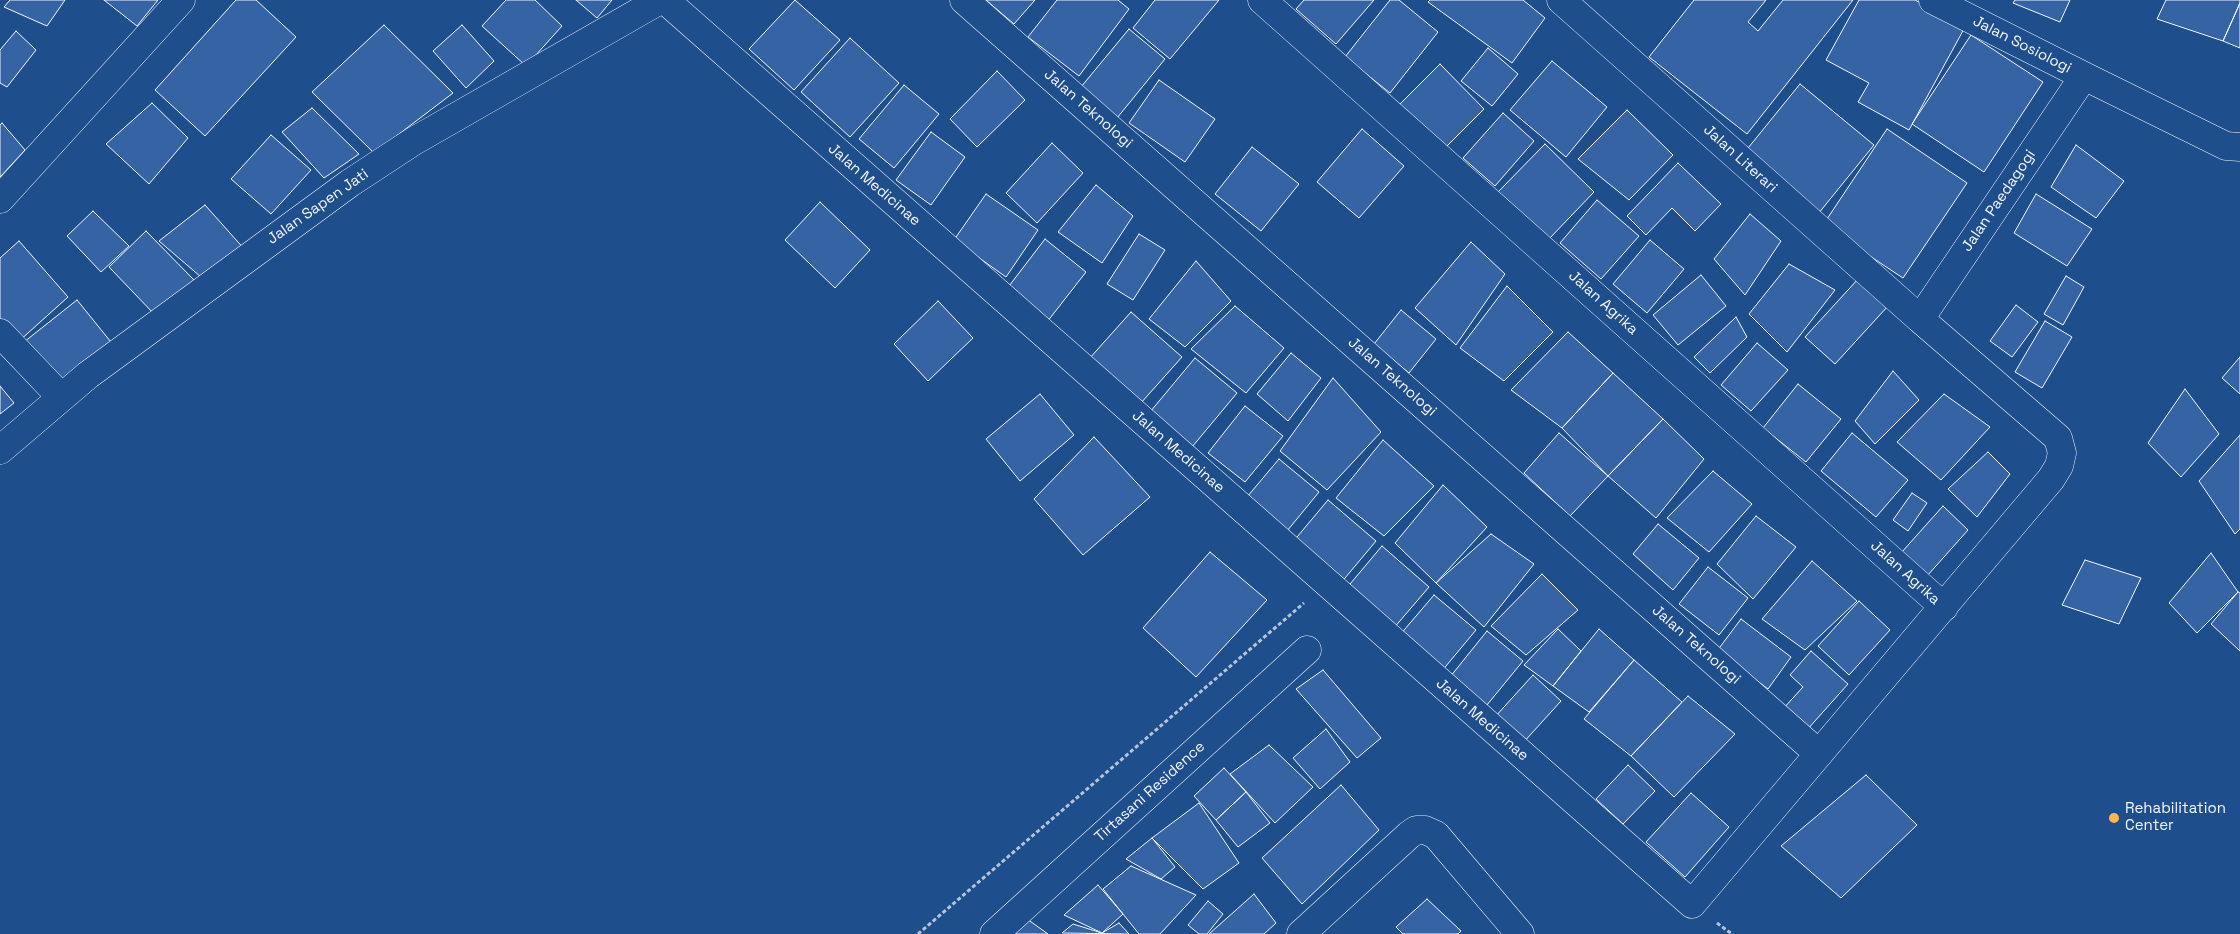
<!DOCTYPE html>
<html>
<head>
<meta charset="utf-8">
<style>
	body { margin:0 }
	canvas { display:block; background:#1f4e8c }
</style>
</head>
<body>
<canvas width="2240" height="934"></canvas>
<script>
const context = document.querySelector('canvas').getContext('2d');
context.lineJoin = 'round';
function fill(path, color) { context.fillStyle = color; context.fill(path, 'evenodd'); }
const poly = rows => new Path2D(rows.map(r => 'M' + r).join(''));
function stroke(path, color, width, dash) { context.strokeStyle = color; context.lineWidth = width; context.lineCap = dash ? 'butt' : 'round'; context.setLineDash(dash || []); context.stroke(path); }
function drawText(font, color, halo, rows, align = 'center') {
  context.font = font + ' "Space Grotesk",sans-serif'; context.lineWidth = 4; context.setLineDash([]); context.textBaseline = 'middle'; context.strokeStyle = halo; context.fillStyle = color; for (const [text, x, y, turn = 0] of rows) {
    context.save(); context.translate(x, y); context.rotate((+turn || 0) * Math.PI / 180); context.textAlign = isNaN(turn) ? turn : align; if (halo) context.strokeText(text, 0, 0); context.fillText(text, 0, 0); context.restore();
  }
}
const building = poly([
	[10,0,65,0,47,26,4,7,10,0],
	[104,0,158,0,137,26,104,0],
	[236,0,256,0,296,37,205,136,155,90,236,0],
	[506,0,535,0,562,26,526,66,482,26,506,0],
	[576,0,612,0,597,18,576,0],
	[795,0,840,40,794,90,749,49,795,0],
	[986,0,1035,0,1014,24,986,0],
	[1057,0,1118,0,1129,9,1079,76,1028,37,1057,0],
	[1155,0,1219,0,1170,59,1133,28,1155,0],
	[1304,0,1374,0,1336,44,1296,9,1304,0],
	[1390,0,1399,0,1438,32,1390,93,1345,57,1390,0],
	[1430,0,1523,0,1545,18,1512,63,1428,2,1430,0],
	[1694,0,1766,0,1748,22,1758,31,1783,0,1853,0,1747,134,1649,57,1694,0],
	[1859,0,1915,0,1965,27,1909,130,1858,102,1869,83,1826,60,1859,0],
	[2015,0,2070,0,2060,22,2013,3,2015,0],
	[2166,0,2240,0,2240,3,2223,41,2157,19,2166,0],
	[2240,3,2240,48,2223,41,2240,3],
	[384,25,453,93,374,153,312,92,384,25],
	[462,25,494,61,466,88,433,51,462,25],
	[1129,29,1165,59,1117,118,1081,87,1129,29],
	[16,31,36,50,7,87,0,83,0,50,16,31],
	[1971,35,2043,82,1984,172,1912,124,1971,35],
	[850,38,899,83,850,137,801,92,850,38],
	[1488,48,1518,74,1492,106,1461,81,1488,48],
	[1552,61,1607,107,1566,157,1510,110,1552,61],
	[1440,64,1484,109,1443,150,1399,105,1440,64],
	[997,71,1025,100,977,147,950,119,997,71],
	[1159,80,1215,119,1185,162,1129,123,1159,80],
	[1800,84,1874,145,1818,214,1744,153,1800,84],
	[904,85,939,114,894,168,859,139,904,85],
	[152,103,188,138,149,184,106,144,152,103],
	[312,108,359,154,324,178,282,132,312,108],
	[1627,110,1673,155,1629,200,1578,159,1627,110],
	[1503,113,1534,141,1495,186,1463,158,1503,113],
	[2,123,25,150,0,177,0,125,2,123],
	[1362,129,1404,166,1359,218,1317,182,1362,129],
	[1887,129,1967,183,1903,278,1823,225,1887,129],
	[931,132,965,157,931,205,896,180,931,132],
	[271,135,311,170,271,214,231,179,271,135],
	[1052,143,1083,173,1037,223,1006,193,1052,143],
	[1545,144,1594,192,1547,241,1497,193,1545,144],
	[2076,145,2124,181,2096,218,2051,187,2076,145],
	[1252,147,1299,184,1261,231,1215,194,1252,147],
	[1678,163,1721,204,1695,231,1672,208,1646,235,1627,216,1678,163],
	[1096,185,1133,216,1102,263,1058,232,1096,185],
	[986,194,1038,230,1006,277,954,240,986,194],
	[2036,194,2092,229,2067,266,2014,233,2036,194],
	[1597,200,1639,236,1601,279,1560,243,1597,200],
	[820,202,870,250,835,288,785,240,820,202],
	[205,205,246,251,208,283,159,241,205,205],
	[93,211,129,246,101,272,67,236,93,211],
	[1750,214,1781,241,1745,295,1714,259,1750,214],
	[146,231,194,280,156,316,109,267,146,231],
	[1139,234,1165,250,1133,300,1107,284,1139,234],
	[1045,239,1086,272,1047,322,1006,290,1045,239],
	[1650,240,1684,269,1647,313,1613,284,1650,240],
	[19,241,68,297,18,342,0,321,0,258,19,241],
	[1471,242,1505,274,1456,345,1415,308,1471,242],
	[1196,261,1231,301,1185,347,1149,319,1196,261],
	[1789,264,1835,290,1787,352,1749,314,1789,264],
	[1701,275,1726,306,1678,345,1653,315,1701,275],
	[2066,276,2084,287,2063,325,2044,314,2066,276],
	[1859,278,1888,306,1835,364,1805,337,1859,278],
	[1507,286,1553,332,1504,381,1460,348,1507,286],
	[77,300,115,347,57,393,19,346,77,300],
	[938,301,973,338,928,381,894,344,938,301],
	[2016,305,2038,322,2012,357,1990,341,2016,305],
	[1235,306,1284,348,1246,393,1191,349,1235,306],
	[1401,310,1436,339,1409,373,1374,344,1401,310],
	[1131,312,1182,357,1140,404,1089,359,1131,312],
	[1736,317,1747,337,1710,373,1694,357,1736,317],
	[2045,321,2072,337,2042,388,2015,372,2045,321],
	[1568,332,1613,373,1562,428,1511,390,1568,332],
	[1757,343,1788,370,1751,411,1721,385,1757,343],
	[1291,353,1321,378,1288,421,1257,394,1291,353],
	[2240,357,2240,394,2222,378,2240,357],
	[1195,358,1237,393,1192,447,1150,412,1195,358],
	[1893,371,1919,400,1875,444,1855,421,1893,371],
	[1613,373,1663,419,1608,476,1562,428,1613,373],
	[1333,378,1381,432,1327,490,1280,451,1333,378],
	[1798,384,1841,419,1806,462,1763,428,1798,384],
	[0,386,14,403,0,414,0,386],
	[2185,389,2219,434,2181,477,2148,443,2185,389],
	[1040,394,1074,435,1020,481,986,439,1040,394],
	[1944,394,1990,427,1941,480,1897,442,1944,394],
	[1245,406,1283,436,1245,482,1208,453,1245,406],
	[1663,419,1704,459,1656,518,1608,476,1663,419],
	[1559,433,1608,476,1570,516,1524,473,1559,433],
	[1852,433,1908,480,1876,517,1821,471,1852,433],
	[2240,435,2240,529,2235,534,2199,481,2240,435],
	[1094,437,1150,497,1083,555,1034,499,1094,437],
	[1383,440,1434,486,1384,536,1336,498,1383,440],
	[1988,452,2010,474,1977,517,1948,489,1988,452],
	[1279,459,1319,492,1287,531,1247,497,1279,459],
	[1713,471,1752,504,1709,552,1667,518,1713,471],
	[1443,485,1487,527,1436,583,1395,543,1443,485],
	[1912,493,1927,503,1908,531,1893,520,1912,493],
	[1328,500,1376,541,1340,584,1292,543,1328,500],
	[1943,506,1968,530,1927,576,1901,553,1943,506],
	[1756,516,1796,547,1753,599,1717,564,1756,516],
	[1658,524,1699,558,1673,590,1633,554,1658,524],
	[1491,534,1534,564,1484,627,1436,583,1491,534],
	[1382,546,1429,587,1393,629,1345,590,1382,546],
	[1210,552,1267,600,1196,677,1143,628,1210,552],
	[2211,553,2238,592,2197,633,2169,603,2211,553],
	[2085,560,2141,578,2119,624,2062,605,2085,560],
	[1812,561,1857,601,1805,650,1762,619,1812,561],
	[1708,567,1748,598,1719,635,1679,604,1708,567],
	[1542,574,1578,610,1526,655,1491,626,1542,574],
	[2238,592,2240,593,2240,651,2211,624,2238,592],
	[1434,595,1476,630,1441,672,1399,636,1434,595],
	[1859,601,1890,630,1849,675,1818,646,1859,601],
	[1741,619,1791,657,1768,689,1717,651,1741,619],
	[1558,629,1581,651,1553,686,1524,665,1558,629],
	[1599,629,1634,660,1589,712,1553,686,1599,629],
	[1487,631,1523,661,1482,711,1446,682,1487,631],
	[1811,651,1848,684,1806,731,1782,710,1803,687,1790,675,1811,651],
	[1634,660,1682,702,1631,756,1584,719,1634,660],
	[1323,670,1381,738,1357,758,1296,689,1323,670],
	[1533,675,1561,701,1522,744,1494,718,1533,675],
	[1688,696,1735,734,1674,797,1631,756,1688,696],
	[1326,729,1350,762,1320,789,1293,758,1326,729],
	[1269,745,1313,787,1275,823,1230,774,1269,745],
	[1628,765,1655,791,1623,824,1596,799,1628,765],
	[1224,768,1246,792,1216,820,1194,796,1224,768],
	[1866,775,1917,825,1841,898,1781,846,1866,775],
	[1341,785,1379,830,1302,904,1262,858,1341,785],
	[1246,792,1270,823,1238,847,1216,820,1246,792],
	[1691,793,1729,827,1685,877,1646,842,1691,793],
	[1199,803,1239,863,1203,889,1152,838,1199,803],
	[1152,838,1175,867,1161,879,1126,859,1152,838],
	[1131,866,1196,895,1160,934,1139,934,1103,889,1131,866],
	[1098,885,1123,914,1102,933,1064,915,1098,885],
	[1254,894,1276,923,1264,934,1209,934,1254,894],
	[1427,899,1461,931,1458,934,1403,934,1396,927,1427,899],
	[1208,901,1223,914,1207,934,1199,934,1188,925,1208,901],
	[1027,919,1048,934,1011,934,1027,919],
	[1119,923,1129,934,1062,933,1073,924,1102,933,1119,923]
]);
fill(building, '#3563a3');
stroke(building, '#f2f6ff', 1);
const minor = poly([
	[665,0,1692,904,2051,479,2059,466,2062,453,2058,438,1920,319,2084,76,2226,146,2240,147],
	[964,0,1819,754],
	[1262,0,1944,607],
	[1561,0,1920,319],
	[1933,0,2084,76],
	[0,199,181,0],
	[0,333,61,397],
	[0,450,88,375,350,183,414,141,660,0],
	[994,934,1307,650],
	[1301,934,1409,835,1416,830,1425,830,1436,835,1520,934]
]);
stroke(minor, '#f2f6ff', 29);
stroke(poly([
	[1717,923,1732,934],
	[918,934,1304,603]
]), '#b3c4dc', 3, [4, 2.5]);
stroke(minor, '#1f4e8c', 28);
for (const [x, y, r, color] of [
	[2114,818,6,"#ffb74d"]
]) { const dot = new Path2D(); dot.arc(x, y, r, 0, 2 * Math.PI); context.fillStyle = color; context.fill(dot); stroke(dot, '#1f4e8c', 2); }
drawText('15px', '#f2f6ff', '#1f4e8c', [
	["Jalan Sosiologi",2022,45,27],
	["Jalan Teknologi",1088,109,41],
	["Jalan Literari",1740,159,42],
	["Jalan Medicinae",874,185,41],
	["Jalan Paedagogi",1999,201,-56],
	["Jalan Sapen Jati",318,207,-35],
	["Jalan Agrika",1603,303,42],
	["Jalan Teknologi",1392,377,41],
	["Jalan Medicinae",1178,452,41],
	["Jalan Agrika",1905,573,42],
	["Jalan Teknologi",1696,645,41],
	["Jalan Medicinae",1482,720,41],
	["Tirtasani Residence",1150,792,-42]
]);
drawText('15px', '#f2f6ff', '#1f4e8c', [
	["Rehabilitation",2125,809],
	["Center",2125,826]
], 'left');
</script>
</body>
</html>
